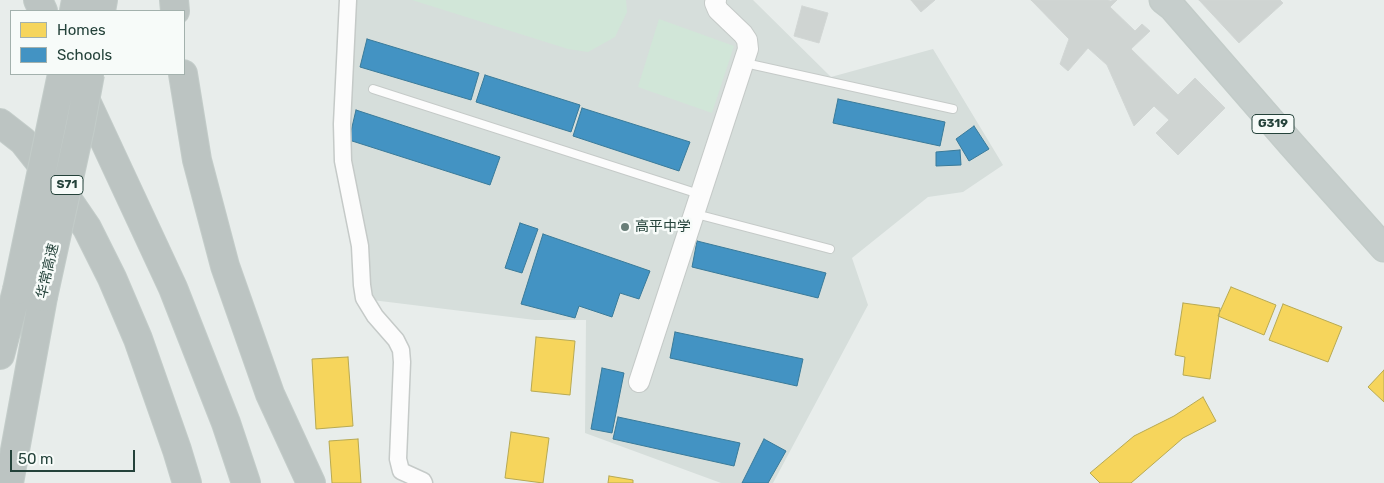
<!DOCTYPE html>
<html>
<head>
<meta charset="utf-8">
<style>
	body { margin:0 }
	#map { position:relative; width:1384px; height:483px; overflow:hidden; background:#e8edeb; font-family:Rubik,sans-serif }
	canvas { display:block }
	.legend { position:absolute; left:10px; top:10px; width:175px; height:65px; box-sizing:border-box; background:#f7fbf9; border:1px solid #a3b1ad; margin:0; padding:6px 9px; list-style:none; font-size:15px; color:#24423a }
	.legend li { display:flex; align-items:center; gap:10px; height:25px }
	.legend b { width:25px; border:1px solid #a3b1ad }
	.scale { position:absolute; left:10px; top:450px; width:125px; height:22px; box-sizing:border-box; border:2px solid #24423a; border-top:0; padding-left:6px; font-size:15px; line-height:18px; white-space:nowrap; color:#24423a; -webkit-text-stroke:4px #f7fbf9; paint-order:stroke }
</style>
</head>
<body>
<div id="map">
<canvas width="1384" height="483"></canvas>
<ul class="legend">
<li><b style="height:14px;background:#f6d55c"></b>Homes</li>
<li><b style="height:14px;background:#4393c3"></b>Schools</li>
</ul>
<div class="scale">50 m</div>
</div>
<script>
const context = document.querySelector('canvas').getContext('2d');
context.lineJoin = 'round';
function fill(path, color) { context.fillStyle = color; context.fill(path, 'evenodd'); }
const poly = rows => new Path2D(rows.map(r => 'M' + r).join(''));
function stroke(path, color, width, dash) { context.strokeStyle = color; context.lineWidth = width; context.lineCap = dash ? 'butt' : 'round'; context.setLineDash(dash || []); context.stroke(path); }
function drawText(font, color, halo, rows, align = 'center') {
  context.font = font + ' Rubik,"Noto Sans SC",sans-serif'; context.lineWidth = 5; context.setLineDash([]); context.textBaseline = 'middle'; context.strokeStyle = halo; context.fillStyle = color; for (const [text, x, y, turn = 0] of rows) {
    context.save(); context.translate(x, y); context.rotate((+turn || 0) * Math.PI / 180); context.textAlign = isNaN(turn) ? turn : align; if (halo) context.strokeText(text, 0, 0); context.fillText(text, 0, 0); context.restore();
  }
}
fill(poly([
	[354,0,753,0,831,77,933,49,1003,165,963,192,928,197,852,258,868,305,773,483,721,483,585,433,586,320,535,320,372,300,347,151]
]), '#d6dedb');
fill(poly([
	[412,0,626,0,627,12,615,37,588,52,568,49],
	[659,19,734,46,712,113,638,87]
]), '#d1e6d8');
const homes = poly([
	[1231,287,1276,305,1264,335,1218,316,1231,287],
	[1183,303,1220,308,1210,379,1183,375,1185,357,1175,355,1183,303],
	[1283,304,1342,327,1328,362,1269,340,1283,304],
	[536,337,575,341,570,395,531,391,536,337],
	[348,357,353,426,316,429,312,359,348,357],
	[1384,370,1384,402,1368,387,1384,370],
	[1203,397,1216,421,1183,438,1131,483,1100,483,1090,473,1134,436,1174,416,1203,397],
	[511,432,549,438,543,483,505,478,511,432],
	[358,439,361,483,332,483,329,441,358,439],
	[609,476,633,480,633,483,608,483,609,476]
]);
fill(homes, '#f6d55c');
stroke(homes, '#b7a952', 1);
const schools = poly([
	[367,39,479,73,471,100,360,67,367,39],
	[485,75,580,105,571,132,476,102,485,75],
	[838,99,945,122,940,146,833,123,838,99],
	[582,108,690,142,679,171,573,136,582,108],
	[356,110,500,157,490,185,349,140,356,110],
	[974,126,989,149,969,161,956,139,974,126],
	[960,150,961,165,936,166,936,152,960,150],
	[520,223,538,229,522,273,505,268,520,223],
	[543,234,650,271,639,299,620,293,612,317,579,306,575,318,521,304,543,234],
	[697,241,826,273,818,298,692,267,697,241],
	[675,332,803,359,797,386,670,358,675,332],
	[602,368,624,373,612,433,591,429,602,368],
	[618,417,740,443,734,466,613,439,618,417],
	[764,439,786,451,768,483,742,483,764,439]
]);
fill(schools, '#4393c3');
stroke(schools, '#3a7b9a', 1);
const building = poly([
	[911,0,935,0,921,12,911,0],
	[1031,0,1108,0,1110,1,1117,0,1110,7,1135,31,1142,24,1150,31,1131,49,1178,95,1195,78,1225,108,1178,155,1156,133,1169,120,1154,106,1134,126,1107,65,1088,48,1068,71,1060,64,1069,39,1031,0],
	[1199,0,1280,0,1283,3,1239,43,1199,0],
	[802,6,828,13,819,43,794,36,802,6]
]);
fill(building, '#cfd4d2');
stroke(building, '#d1d6d4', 1);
const service = poly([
	[745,63,953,109],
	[373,89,699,194],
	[696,214,830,249]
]);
const minor = poly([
	[348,0,342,124,343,161,360,246,362,285,364,298,375,316,396,340,401,350,402,362,398,459,401,471,423,481,424,483]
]);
const tertiary = poly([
	[639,382,748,49,747,40,743,34,718,10,715,3,716,0]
]);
const trunk = poly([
	[1163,0,1172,7,1292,145,1384,248]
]);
const motorway = poly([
	[38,0,43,11],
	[174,0,175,11],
	[74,11,76,0],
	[101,11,103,0],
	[183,74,197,160,225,266,270,394,311,483],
	[79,86,173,288,226,423,246,483],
	[0,123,23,141,57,184,87,228,112,278,138,339,177,450,187,483],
	[0,355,17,290],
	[9,483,43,297]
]);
stroke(service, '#c5cac8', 10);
stroke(minor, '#c5cac8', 19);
stroke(tertiary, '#c5cac8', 22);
stroke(trunk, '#c3ccc9', 29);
stroke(motorway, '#c3ccc9', 30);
stroke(service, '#fcfcfc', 8);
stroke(minor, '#fcfcfc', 16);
stroke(tertiary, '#fcfcfc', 20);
stroke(trunk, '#c6cecc', 26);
stroke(motorway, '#bcc4c2', 28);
const motorwayBridge = poly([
	[17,290,62,74],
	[43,297,80,128,90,74]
]);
stroke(motorwayBridge, '#c3ccc9', 30, []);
stroke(motorwayBridge, '#bcc4c2', 28);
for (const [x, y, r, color] of [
	[625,227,5,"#697e78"]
]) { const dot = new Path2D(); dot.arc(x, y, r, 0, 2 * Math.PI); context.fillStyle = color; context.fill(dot); stroke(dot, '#f7fbf9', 2); }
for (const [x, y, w] of [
	[1273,124,42],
	[67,185,32]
]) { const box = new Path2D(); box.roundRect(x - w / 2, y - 9.5, w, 19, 4); context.fillStyle = '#f7fbf9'; context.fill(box); stroke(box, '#24423a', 1); }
drawText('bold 12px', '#24423a', null, [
	["G319",1273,124],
	["S71",67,185]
]);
drawText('14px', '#24423a', '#f7fbf9', [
	["高平中学",635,227]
], 'left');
drawText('14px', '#24423a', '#f7fbf9', [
	["华常高速",48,271,-77]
]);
</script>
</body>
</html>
